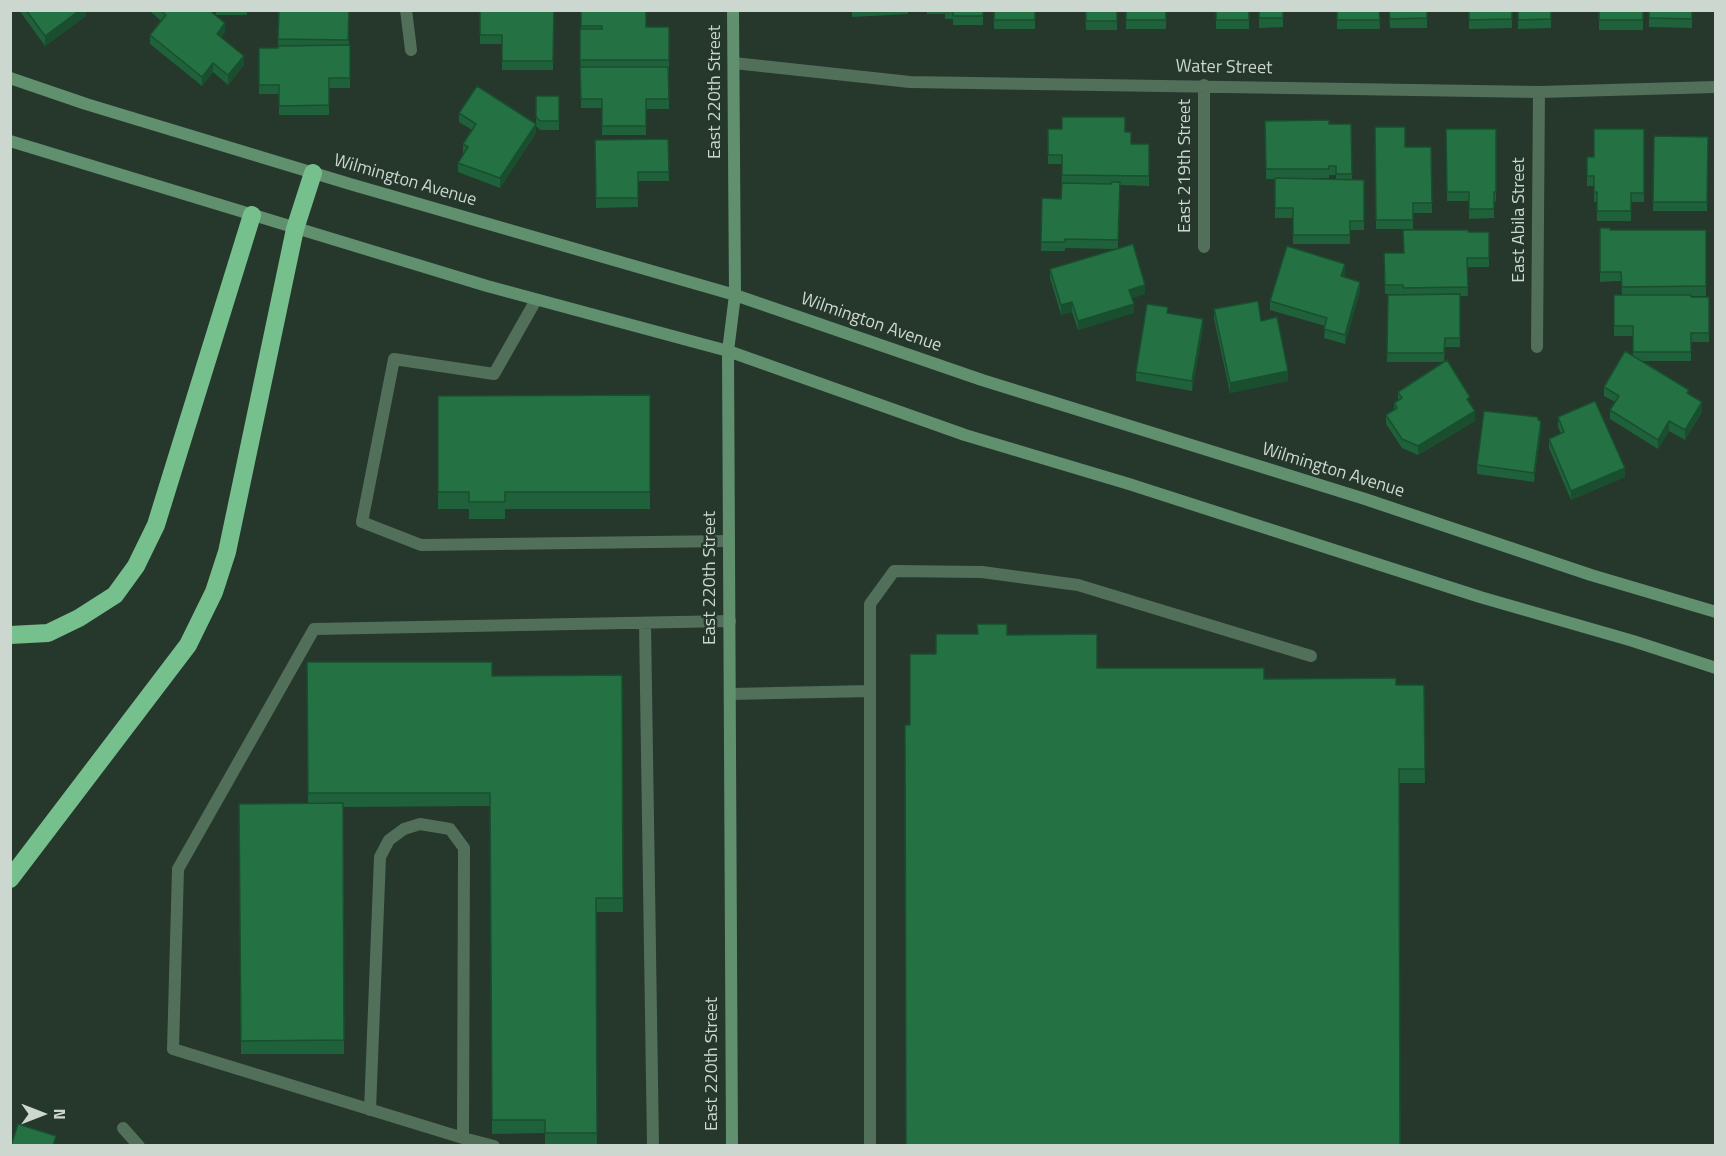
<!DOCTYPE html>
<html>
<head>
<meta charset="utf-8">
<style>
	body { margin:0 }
	#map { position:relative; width:1726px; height:1156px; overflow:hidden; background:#26372b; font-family:"Titillium Web",sans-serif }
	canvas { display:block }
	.frame { position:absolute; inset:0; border:12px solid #ccd7cf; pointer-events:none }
	.north { position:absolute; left:12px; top:1084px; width:60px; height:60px; -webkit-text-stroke:4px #26372b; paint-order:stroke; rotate:90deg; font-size:16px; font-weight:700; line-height:24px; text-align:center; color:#ccd7cf }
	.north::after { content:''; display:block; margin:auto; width:21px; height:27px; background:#ccd7cf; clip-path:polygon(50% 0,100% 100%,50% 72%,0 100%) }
</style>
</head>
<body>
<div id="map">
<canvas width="1726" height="1156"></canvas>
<div class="frame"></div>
<div class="north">N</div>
</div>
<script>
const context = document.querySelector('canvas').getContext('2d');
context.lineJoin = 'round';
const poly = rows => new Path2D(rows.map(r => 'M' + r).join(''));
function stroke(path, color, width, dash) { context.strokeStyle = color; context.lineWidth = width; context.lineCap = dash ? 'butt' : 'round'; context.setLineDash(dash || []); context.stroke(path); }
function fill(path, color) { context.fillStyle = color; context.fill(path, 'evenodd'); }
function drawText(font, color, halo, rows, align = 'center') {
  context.font = font + ' "Titillium Web",sans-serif'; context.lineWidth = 5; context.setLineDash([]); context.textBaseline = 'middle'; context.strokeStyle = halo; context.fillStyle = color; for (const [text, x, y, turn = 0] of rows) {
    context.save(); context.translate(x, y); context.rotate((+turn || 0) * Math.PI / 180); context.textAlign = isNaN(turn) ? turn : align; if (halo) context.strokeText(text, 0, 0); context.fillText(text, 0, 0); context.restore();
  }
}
stroke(poly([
	[536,300,494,374,394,359,362,522,421,545,729,541],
	[645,623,653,1146],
	[730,694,870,691],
	[370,1110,380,857,389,840,404,829,420,824,450,829,464,848,463,1138],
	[123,1128,139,1146],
	[494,1146,463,1138,173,1049,178,869,314,629,730,621],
	[870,1146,870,604,894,571,982,572,1078,585,1311,656]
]), '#526f5a', 12);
stroke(poly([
	[406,10,411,50],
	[734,63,910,82,1539,92,1716,87],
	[1204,85,1204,247],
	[1537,347,1539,92]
]), '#526f5a', 12);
stroke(poly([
	[10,78,86,104,350,184,735,295,982,380,1365,499,1591,575,1716,612],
	[10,141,487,286,728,351,965,435,1129,484,1480,597,1633,641,1716,668],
	[732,1146,728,351,735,295,733,10]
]), '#61906f', 12);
stroke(poly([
	[10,635,48,633,79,618,115,595,136,566,156,525,252,215],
	[10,879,188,645,214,592,227,552,295,229,313,173]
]), '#76c08e', 18);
fill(poly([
	[19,10,86,10,86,16,45,46],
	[151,10,209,10,225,32,221,37,244,65,228,85,213,72,202,86,150,44,150,35,161,21,151,12],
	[216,10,247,10,247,15,216,15],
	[279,10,349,10,349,46,350,45,350,88,329,88,329,115,279,115,279,94,259,94,259,48,278,48],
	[480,10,554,10,553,70,502,70,502,44,480,44],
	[581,10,646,27,669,27,669,109,646,109,646,135,602,135,602,108,581,108,580,29,581,29],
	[852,10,908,10,908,14,852,17],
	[927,10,983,10,983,25,953,25,953,19,945,19,945,14,927,14],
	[994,10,1035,10,1035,29,994,29],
	[1085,10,1117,10,1117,30,1086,30],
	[1126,10,1166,10,1166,29,1126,29],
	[1205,10,1249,10,1249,29,1216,29,1216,11,1205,11],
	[1259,10,1283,10,1283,27,1259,28],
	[1337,10,1379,10,1380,29,1337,29],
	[1389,10,1427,10,1427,28,1390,28],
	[1469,10,1512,10,1512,28,1469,29],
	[1518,10,1551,10,1551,28,1518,29],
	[1599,10,1643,10,1643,30,1599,30],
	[1649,10,1692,10,1692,28,1649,27],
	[536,96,559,96,559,130,540,130,536,126,536,133,500,188,458,172,458,163,464,154,463,153,463,144,472,130,459,122,459,113,536,124],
	[1265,121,1329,124,1351,124,1352,180,1364,180,1364,230,1350,230,1350,244,1293,244,1293,218,1275,218,1275,179,1266,179],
	[1329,175,1336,175,1336,179,1278,179,1329,178],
	[1375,127,1405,147,1431,147,1432,213,1413,213,1413,229,1376,229],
	[1048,129,1125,132,1131,144,1149,144,1149,186,1120,185,1118,248,1145,294,1132,298,1134,313,1078,330,1072,312,1061,315,1050,278,1050,269,1116,249,1065,248,1065,251,1041,251,1042,198,1061,199,1062,164,1048,164],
	[1446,129,1496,129,1496,201,1494,202,1494,218,1469,219,1469,201,1447,201],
	[1644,129,1644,202,1631,202,1631,221,1597,221,1597,202,1594,202,1594,186,1587,186,1587,157,1594,157],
	[1654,136,1708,137,1707,211,1653,211],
	[668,139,669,181,638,181,638,207,596,208,595,140],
	[1600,228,1610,230,1706,230,1706,296,1691,296,1691,297,1709,297,1709,342,1691,342,1691,361,1642,361,1689,394,1702,412,1685,440,1669,431,1658,449,1610,419,1610,410,1615,402,1604,396,1604,387,1633,356,1633,336,1614,336,1614,295,1622,295,1621,281,1600,282],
	[1468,232,1489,232,1489,267,1467,267,1468,296,1460,296,1460,347,1445,347,1444,362,1470,404,1475,421,1418,455,1402,448,1386,424,1386,415,1394,410,1394,403,1398,400,1398,392,1443,362,1387,362,1388,295,1403,294,1385,294,1384,253,1404,253],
	[1345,273,1344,277,1360,291,1345,344,1324,338,1325,326,1270,310,1270,301],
	[1214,309,1261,321,1288,381,1230,393,1214,319],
	[1168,313,1203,328,1192,391,1136,381,1136,372],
	[650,395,650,509,505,509,505,519,469,519,469,509,438,509,438,396],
	[1558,417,1625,477,1571,500,1549,448,1549,439,1561,434,1558,427],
	[1538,421,1541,430,1534,482,1477,474,1477,465],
	[977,624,1097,668,1264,679,1396,685,1424,685,1425,783,1399,783,910,725,936,654,977,634],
	[307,662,492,676,622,675,623,912,596,912,597,1146,545,1146,545,1133,492,1134,490,806,343,807,344,1054,241,1054,239,804,308,804]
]), '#1f613a');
fill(poly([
	[80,10,86,10,86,16,45,46,45,36],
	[225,23,225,32,217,43,217,34],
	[244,56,244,65,228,85,228,75],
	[213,63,213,72,202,86,202,77],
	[536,124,536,133,500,188,500,178],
	[1345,264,1345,273,1341,286,1341,276],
	[1360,282,1360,291,1345,344,1345,335],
	[1145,285,1145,294,1129,299,1129,290],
	[1072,302,1072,312,1061,315,1061,305],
	[1134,304,1134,313,1078,330,1078,321],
	[1203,319,1203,328,1192,391,1192,381],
	[1288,371,1288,381,1230,393,1230,383],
	[1702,402,1702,412,1685,440,1685,430],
	[1475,411,1475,421,1418,455,1418,446],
	[1541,421,1541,430,1534,482,1534,473],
	[1669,421,1669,431,1658,449,1658,440],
	[1625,468,1625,477,1571,500,1571,491]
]), '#194f2f');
const building = poly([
	[26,10,80,10,45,36,26,10],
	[160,10,209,10,225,23,217,34,244,56,228,75,213,63,202,77,150,35,166,15,160,10],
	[279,10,349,10,348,40,278,39,279,10],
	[480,10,554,10,553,61,502,61,502,35,480,35,480,10],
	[581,10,646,10,646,27,669,27,669,60,580,60,580,29,602,29,602,26,581,26,581,10],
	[953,10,983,10,983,16,953,16,953,10],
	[994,10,1035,10,1035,20,994,20,994,10],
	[1086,10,1117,10,1117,21,1086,21,1086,10],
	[1126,10,1166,10,1166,20,1126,20,1126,10],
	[1216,10,1249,10,1249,20,1216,20,1216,10],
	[1259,10,1283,10,1283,18,1259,18,1259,10],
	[1337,10,1379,10,1380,20,1337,20,1337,10],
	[1389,10,1427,10,1427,18,1390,19,1389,10],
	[1469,10,1512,10,1512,19,1469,20,1469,10],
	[1518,10,1551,10,1551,19,1518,20,1518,10],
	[1599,10,1643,10,1643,20,1599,20,1599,10],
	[1649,10,1692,10,1692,19,1649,18,1649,10],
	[350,45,350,78,329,78,329,105,279,106,279,85,259,85,259,48,278,48,278,46,350,45],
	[580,67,668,67,669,99,646,99,646,126,602,126,602,99,581,99,580,67],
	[477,86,536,124,500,178,458,163,468,147,463,144,476,124,459,113,477,86],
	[536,96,559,96,559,121,540,121,536,117,536,96],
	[1062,117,1125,117,1125,132,1131,132,1131,144,1149,144,1149,176,1062,175,1062,155,1048,155,1048,129,1062,129,1062,117],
	[1329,120,1329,124,1351,124,1352,174,1336,174,1336,166,1329,166,1329,169,1266,169,1265,121,1329,120],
	[1375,127,1405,127,1405,147,1431,147,1432,203,1413,203,1413,220,1376,220,1375,127],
	[1446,129,1496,129,1496,192,1494,192,1494,209,1469,209,1469,192,1447,192,1446,129],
	[1594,129,1644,129,1644,193,1631,193,1631,211,1597,211,1597,192,1594,192,1594,176,1587,176,1587,157,1594,157,1594,129],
	[1654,136,1708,137,1707,202,1653,202,1654,136],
	[668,139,669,172,638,172,638,198,596,198,595,140,668,139],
	[1275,178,1364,180,1364,221,1350,221,1350,235,1293,235,1293,208,1275,208,1275,178],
	[1112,182,1120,182,1118,240,1065,239,1065,242,1041,242,1042,198,1061,199,1062,183,1111,184,1112,182],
	[1600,228,1610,228,1610,230,1706,230,1706,286,1622,287,1621,272,1600,272,1600,228],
	[1403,230,1468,230,1468,232,1489,232,1489,258,1467,258,1468,287,1403,288,1403,285,1385,285,1384,253,1404,253,1403,230],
	[1133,244,1145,285,1129,290,1134,304,1078,321,1072,302,1061,305,1050,269,1133,244],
	[1287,246,1345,264,1341,276,1360,282,1345,335,1324,329,1327,318,1270,301,1287,246],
	[1460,294,1460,338,1445,338,1444,353,1387,353,1388,295,1460,294],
	[1614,295,1691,295,1691,297,1709,297,1709,333,1691,333,1691,352,1633,352,1633,326,1614,326,1614,295],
	[1258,301,1261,321,1277,317,1288,371,1230,383,1214,309,1258,301],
	[1147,304,1168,307,1167,313,1203,319,1192,381,1136,372,1147,304],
	[1625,351,1689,390,1687,393,1702,402,1685,430,1669,421,1658,440,1610,410,1619,396,1604,387,1625,351],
	[1447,360,1470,397,1467,399,1475,411,1418,446,1402,439,1386,415,1397,408,1394,403,1402,398,1398,392,1447,360],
	[650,395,650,492,505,492,505,502,469,502,469,492,438,492,438,396,650,395],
	[1595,401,1625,468,1571,491,1549,439,1564,432,1558,417,1595,401],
	[1484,411,1538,417,1538,420,1541,421,1534,473,1477,465,1484,411],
	[977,624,1007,624,1007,635,1097,634,1097,668,1264,668,1264,679,1396,678,1396,685,1424,685,1425,769,1399,769,1400,1146,906,1146,905,725,910,725,910,654,936,654,936,634,978,634,977,624],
	[307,662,492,662,492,676,622,675,623,898,596,898,597,1133,545,1133,545,1120,492,1120,490,793,308,793,307,662],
	[343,803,344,1040,241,1041,239,804,343,803],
	[18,1124,56,1136,53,1146,11,1146,18,1124]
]);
fill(building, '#247143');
stroke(building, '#194f2f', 1.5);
drawText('18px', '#ccd7cf', '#26372b', [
	["Water Street",1224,68,1],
	["East 220th Street",716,92,-90],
	["East 219th Street",1186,166,-90],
	["Wilmington Avenue",405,181,16],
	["East Abila Street",1520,220,-90],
	["Wilmington Avenue",871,323,19],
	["Wilmington Avenue",1333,471,17],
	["East 220th Street",711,578,-90],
	["East 220th Street",713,1064,-90]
]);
</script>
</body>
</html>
